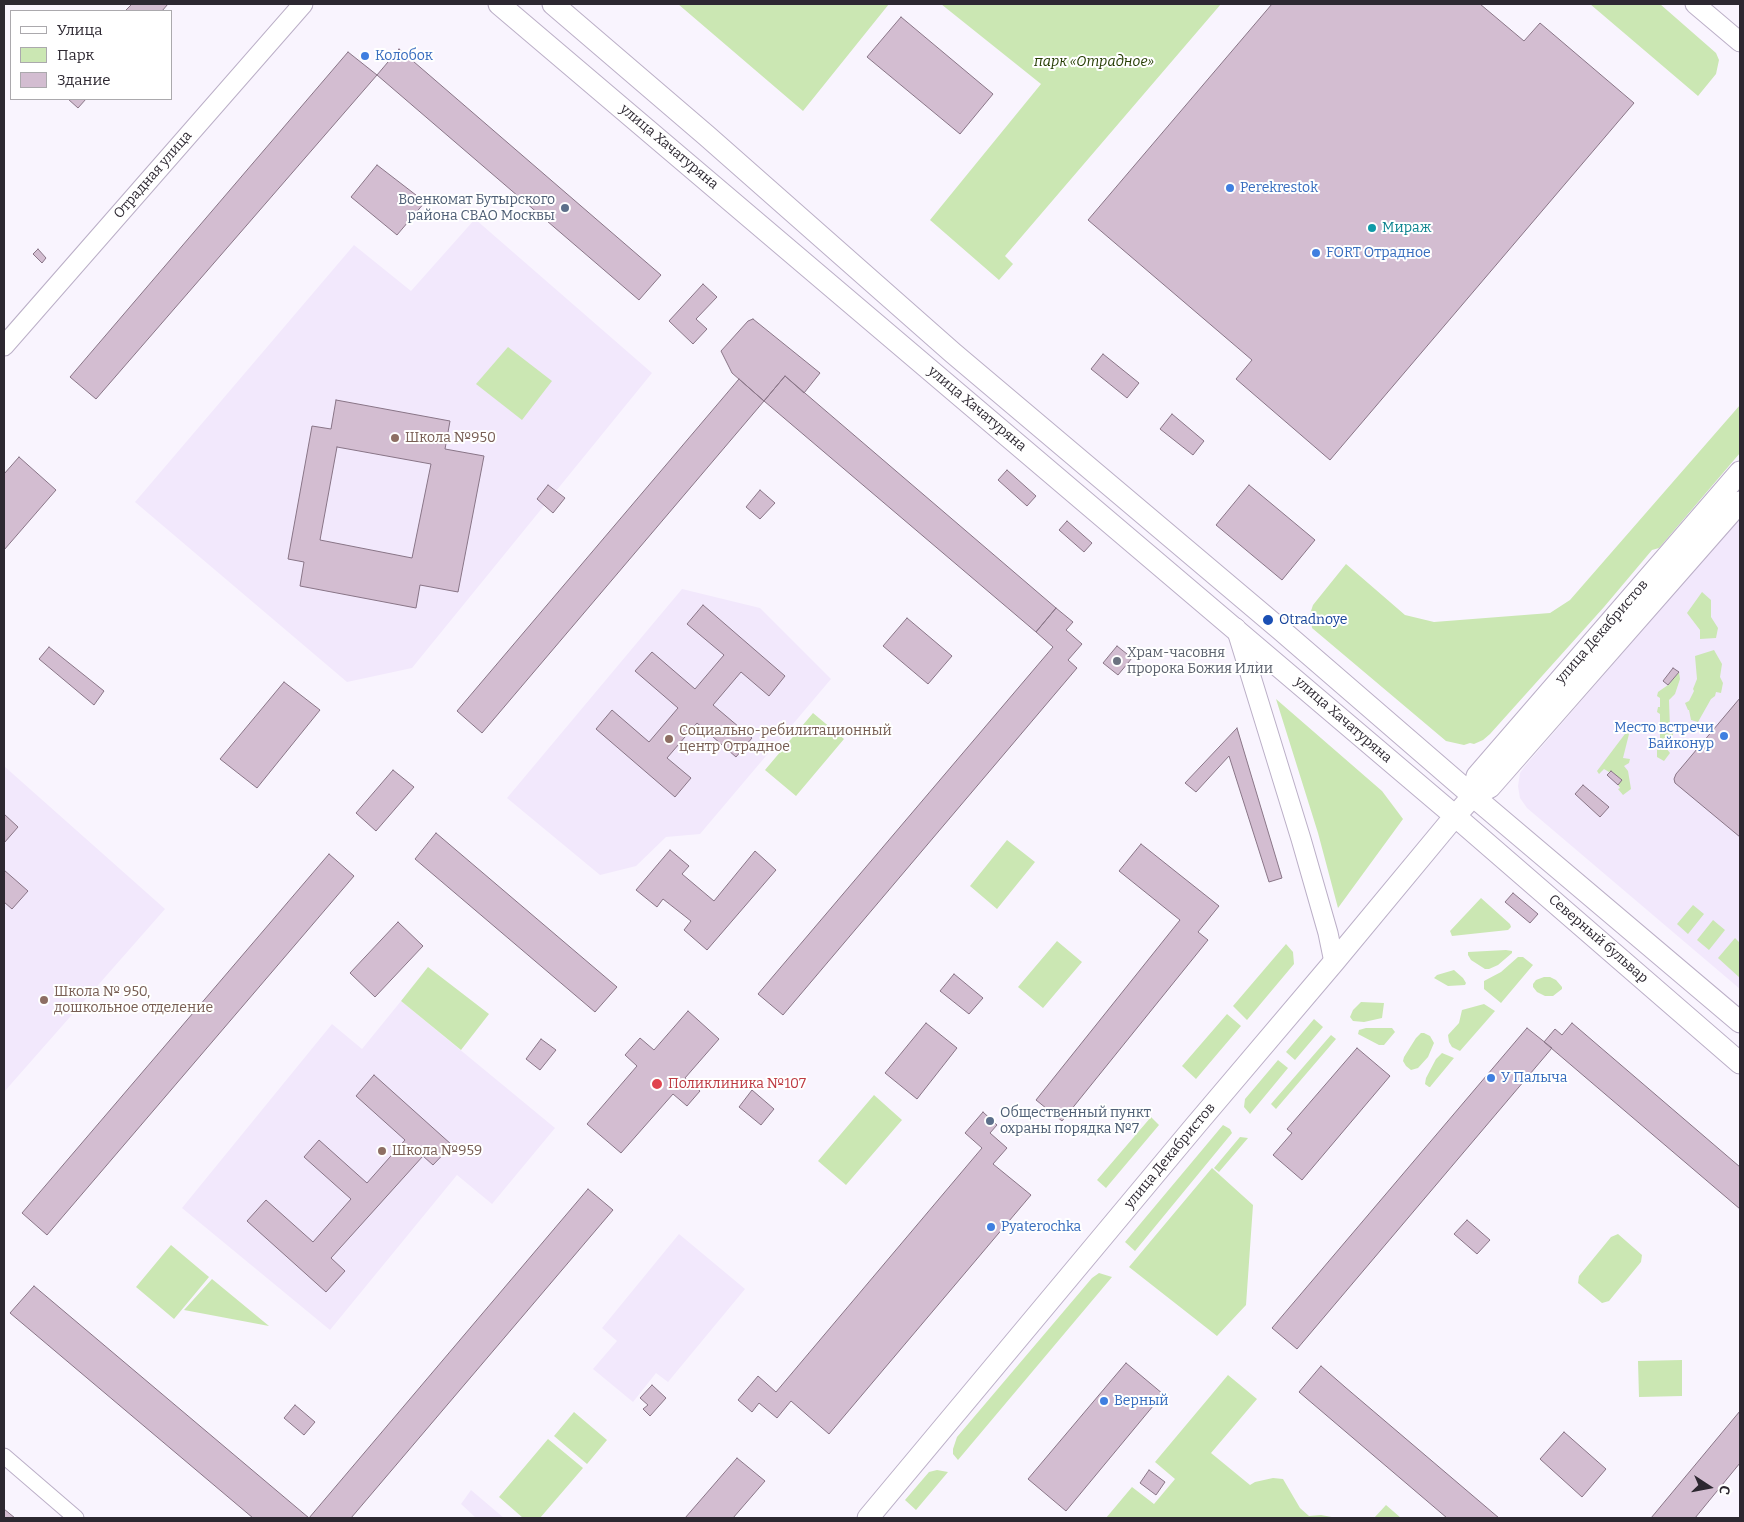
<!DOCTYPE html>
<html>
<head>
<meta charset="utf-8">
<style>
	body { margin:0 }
	#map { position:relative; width:1744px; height:1522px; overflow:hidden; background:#f9f4fe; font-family:Bitter,serif }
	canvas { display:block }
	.frame { position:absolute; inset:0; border:5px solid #2d2831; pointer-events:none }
	.legend { position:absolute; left:10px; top:10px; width:162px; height:90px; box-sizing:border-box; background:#fff; border:1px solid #aba9ad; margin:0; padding:6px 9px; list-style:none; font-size:15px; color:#2d2831 }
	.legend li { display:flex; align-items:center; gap:10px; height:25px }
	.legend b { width:25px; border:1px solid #aba9ad }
	.north { position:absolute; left:1684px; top:1462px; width:50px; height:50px; -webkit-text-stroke:4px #fff; paint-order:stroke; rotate:101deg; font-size:14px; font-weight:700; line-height:20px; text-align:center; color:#2d2831 }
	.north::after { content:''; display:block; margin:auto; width:18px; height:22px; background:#2d2831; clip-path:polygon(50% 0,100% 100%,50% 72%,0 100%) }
</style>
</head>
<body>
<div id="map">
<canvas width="1744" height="1522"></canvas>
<div class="frame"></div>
<ul class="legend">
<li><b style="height:6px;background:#fff"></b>Улица</li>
<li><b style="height:14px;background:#cbe7b3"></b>Парк</li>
<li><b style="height:14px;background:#d3bdd1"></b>Здание</li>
</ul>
<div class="north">С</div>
</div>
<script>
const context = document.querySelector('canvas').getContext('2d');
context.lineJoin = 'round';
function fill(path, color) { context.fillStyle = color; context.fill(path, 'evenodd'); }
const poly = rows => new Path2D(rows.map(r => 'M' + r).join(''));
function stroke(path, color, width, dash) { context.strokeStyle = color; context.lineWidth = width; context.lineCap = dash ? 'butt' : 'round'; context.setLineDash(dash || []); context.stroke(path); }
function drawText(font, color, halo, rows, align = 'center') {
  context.font = font + ' Bitter,serif'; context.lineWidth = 4; context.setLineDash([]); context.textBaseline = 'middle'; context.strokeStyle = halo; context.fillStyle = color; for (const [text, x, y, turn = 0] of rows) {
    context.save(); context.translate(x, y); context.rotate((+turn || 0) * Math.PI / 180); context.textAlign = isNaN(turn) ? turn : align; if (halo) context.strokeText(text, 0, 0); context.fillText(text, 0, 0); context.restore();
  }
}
fill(poly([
	[475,219,652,373,412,668,347,682,135,502,354,245,411,291],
	[1740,517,1740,989,1527,808,1520,798,1518,786,1520,773,1525,766],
	[682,589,760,608,831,679,700,834,666,837,636,866,600,875,507,798],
	[4,766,165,909,4,1092],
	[401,1001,555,1128,492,1204,457,1175,330,1330,182,1208,332,1024,362,1049],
	[679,1234,745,1289,668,1382,656,1373,633,1402,593,1369,617,1341,602,1328],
	[471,1490,504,1518,476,1518,461,1504]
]), '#f2e8fc');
fill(poly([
	[678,4,889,4,803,111],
	[941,4,1221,4,1005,256,1013,264,999,280,930,220,1041,84],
	[1590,4,1660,4,1716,53,1719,60,1716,74,1698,96],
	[508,347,552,381,522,420,476,384],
	[1740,405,1740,453,1659,548,1652,550,1604,607,1490,734,1483,740,1474,744,1470,743,1464,745,1446,741,1312,628,1310,614,1313,605,1346,564,1405,615,1434,622,1550,613,1570,600],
	[1702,592,1711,600,1711,617,1718,628,1716,638,1700,639,1700,630,1687,613],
	[1714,650,1722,664,1720,677,1723,683,1721,693,1716,692,1715,696,1711,699,1698,722,1691,720,1689,710,1688,710,1685,703,1689,701,1694,691,1693,689,1697,679,1695,656],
	[1679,672,1680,679,1675,694,1669,700,1670,729,1673,729,1673,736,1667,738,1666,748,1670,753,1664,761,1657,757,1657,741,1660,739,1660,714,1657,712,1658,707,1660,707,1660,698,1657,696,1658,692,1668,685],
	[1276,699,1382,791,1403,819,1338,908,1318,833],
	[813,713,844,739,796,796,765,770],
	[1631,726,1623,758,1630,759,1629,763,1624,766,1628,771,1631,789,1623,795,1618,789,1620,788,1618,785,1621,780,1611,771,1609,772,1604,769,1599,774,1597,771],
	[1007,840,1035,862,997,909,970,886],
	[1481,898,1510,924,1511,927,1508,930,1452,936,1450,931],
	[1693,905,1704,914,1688,934,1677,924],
	[1713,920,1725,930,1709,950,1697,940],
	[1735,938,1740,943,1740,978,1718,958],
	[1057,941,1082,962,1043,1008,1018,987],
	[1286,944,1293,952,1294,964,1247,1020,1233,1006],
	[1506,950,1512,951,1512,953,1498,965,1489,969,1485,969,1471,960,1468,955,1468,952],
	[1518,957,1523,957,1533,965,1501,1003,1484,989,1484,981,1501,972],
	[428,967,489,1014,461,1050,401,1001],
	[1454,970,1463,978,1466,983,1465,985,1448,986,1434,978,1437,975],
	[1544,977,1550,977,1556,980,1562,987,1562,989,1553,996,1545,996,1537,992,1533,987,1533,984,1536,980],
	[1361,1002,1384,1003,1382,1018,1364,1022,1353,1021,1350,1017,1353,1010],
	[1484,1004,1495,1011,1460,1051,1452,1047,1449,1042,1448,1035,1459,1023,1462,1010],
	[1227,1014,1241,1026,1196,1079,1182,1066],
	[1314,1019,1323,1027,1295,1060,1286,1052],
	[1366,1028,1392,1028,1395,1032,1384,1045,1379,1045,1358,1034,1359,1030],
	[1421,1033,1424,1033,1430,1036,1434,1043,1428,1057,1418,1068,1411,1070,1406,1066,1403,1061,1404,1057,1416,1038],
	[1331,1035,1336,1039,1276,1109,1271,1104],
	[1442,1053,1454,1058,1430,1087,1429,1087,1425,1084,1426,1078,1436,1059],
	[1278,1060,1288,1068,1250,1114,1244,1107,1245,1099],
	[874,1095,902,1120,846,1185,818,1161],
	[1151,1117,1159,1125,1106,1188,1097,1180],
	[1223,1125,1230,1129,1232,1133,1135,1251,1125,1242],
	[1240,1137,1248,1138,1219,1172,1214,1168],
	[1212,1168,1253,1205,1246,1305,1217,1336,1129,1267],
	[1618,1234,1642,1255,1641,1262,1609,1301,1602,1303,1578,1283,1579,1276,1611,1237],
	[171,1245,209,1277,174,1319,136,1287],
	[1099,1273,1112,1277,958,1460,953,1454,953,1449,957,1437,1092,1278],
	[212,1279,269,1326,184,1310],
	[1682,1360,1682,1396,1639,1397,1638,1361],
	[1228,1375,1257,1399,1211,1453,1250,1485,1255,1482,1273,1478,1283,1479,1300,1508,1309,1516,1321,1515,1337,1518,1106,1518,1132,1487,1154,1504,1175,1479,1155,1462],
	[574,1412,607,1440,587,1464,554,1436],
	[548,1439,583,1468,540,1518,523,1518,499,1497],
	[937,1470,948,1472,916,1510,905,1500,929,1472],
	[1386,1505,1401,1518,1374,1518]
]), '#cbe7b3');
const building = poly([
	[132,4,168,4,162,11,125,11,132,4],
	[1272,4,1480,4,1524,41,1540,23,1634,103,1330,460,1236,379,1252,360,1088,220,1272,4],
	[901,17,993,94,960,134,867,57,901,17],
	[399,49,661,275,639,300,377,75,399,49],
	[348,52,377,75,96,399,70,377,348,52],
	[68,99,86,99,78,108,68,99],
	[377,165,425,202,397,235,351,197,377,165],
	[38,249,46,258,42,263,33,254,38,249],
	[703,284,717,297,696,319,707,329,693,344,669,321,703,284],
	[753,319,820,373,804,393,785,376,764,401,732,373,721,351,748,321,753,319],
	[1103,354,1139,383,1127,398,1091,369,1103,354],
	[785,376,1056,608,1036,632,764,401,785,376],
	[739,379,764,401,482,733,457,711,739,379],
	[336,400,450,421,445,449,484,456,458,592,420,585,416,608,300,586,304,562,288,559,312,426,331,429,336,400],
	[337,447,431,464,412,558,320,540,337,447],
	[1172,414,1204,441,1193,455,1160,429,1172,414],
	[19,457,56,490,4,550,4,474,19,457],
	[1007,470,1036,496,1027,506,998,480,1007,470],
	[548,485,565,498,553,513,537,499,548,485],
	[1249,485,1315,540,1282,580,1216,525,1249,485],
	[760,490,775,503,760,519,746,507,760,490],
	[1067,521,1092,543,1084,552,1059,530,1067,521],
	[703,605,785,676,769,696,741,672,713,705,752,738,736,757,697,723,667,758,691,778,675,797,596,729,612,710,649,742,678,708,635,671,652,652,695,689,724,655,687,624,703,605],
	[1056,608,1073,622,1066,630,1082,644,1068,660,1077,668,783,1015,758,994,1053,647,1036,632,1056,608],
	[907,618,952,656,928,684,883,646,907,618],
	[1117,646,1132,658,1118,675,1103,663,1117,646],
	[49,647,104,691,94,705,39,659,49,647],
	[1673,668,1679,672,1668,685,1663,681,1673,668],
	[284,682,320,710,257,788,220,759,284,682],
	[1740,698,1740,837,1675,783,1674,779,1676,774,1740,698],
	[1237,728,1282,878,1269,882,1229,756,1196,792,1185,783,1237,728],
	[393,770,414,787,376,831,356,813,393,770],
	[1611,771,1622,780,1618,785,1607,775,1611,771],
	[1583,785,1609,807,1600,817,1575,794,1583,785],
	[4,814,18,827,4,843,4,814],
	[436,833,617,987,595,1012,415,859,436,833],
	[1141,844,1219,906,1198,932,1208,940,1062,1121,1036,1100,1180,920,1119,871,1141,844],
	[670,850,689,866,682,874,714,901,755,851,776,870,707,950,684,930,691,921,663,899,657,907,636,890,670,850],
	[329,854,354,876,47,1235,22,1213,329,854],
	[4,870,28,891,12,909,4,902,4,870],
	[1513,893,1538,914,1530,923,1505,902,1513,893],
	[398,922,423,946,375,997,350,973,398,922],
	[954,974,983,998,969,1014,940,991,954,974],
	[688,1011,719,1039,685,1078,700,1091,687,1106,673,1094,621,1153,587,1124,637,1066,625,1055,640,1038,654,1050,688,1011],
	[926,1023,957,1048,917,1099,885,1073,926,1023],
	[1572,1023,1740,1167,1740,1209,1544,1042,1555,1029,1562,1035,1572,1023],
	[1527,1028,1552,1048,1297,1349,1272,1328,1527,1028],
	[541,1039,556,1050,540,1070,526,1059,541,1039],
	[1357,1048,1390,1076,1302,1180,1273,1155,1292,1133,1287,1129,1357,1048],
	[374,1075,452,1145,433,1165,423,1156,331,1258,345,1271,326,1292,247,1221,266,1200,313,1242,351,1199,304,1157,319,1140,367,1183,405,1140,356,1096,374,1075],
	[752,1090,774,1109,761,1125,739,1107,752,1090],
	[983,1112,997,1125,990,1133,1007,1148,993,1164,1031,1195,829,1434,791,1401,777,1418,759,1403,752,1412,738,1400,758,1376,776,1392,982,1148,965,1133,983,1112],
	[588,1189,613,1210,351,1518,309,1518,588,1189],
	[1467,1220,1490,1240,1477,1254,1454,1234,1467,1220],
	[34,1286,309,1518,253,1518,10,1313,34,1286],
	[1126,1363,1163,1394,1066,1511,1028,1479,1126,1363],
	[1321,1366,1345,1387,1499,1518,1447,1518,1299,1392,1321,1366],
	[652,1385,666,1398,650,1416,643,1409,648,1405,640,1398,652,1385],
	[295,1405,315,1422,304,1435,284,1418,295,1405],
	[1740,1411,1740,1463,1695,1518,1651,1518,1740,1411],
	[1564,1432,1606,1469,1582,1497,1540,1459,1564,1432],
	[737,1458,765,1481,733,1518,685,1518,737,1458],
	[1149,1470,1165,1482,1156,1495,1140,1483,1149,1470],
	[4,1509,15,1518,4,1518,4,1509]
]);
fill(building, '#d3bdd1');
stroke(building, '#897587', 1);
const minor = poly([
	[4,1456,76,1518]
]);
const tertiary = poly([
	[1695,4,1740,42],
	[4,346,303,4],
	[1236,628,1301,839,1328,933,1334,962]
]);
const secondary = poly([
	[499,4,1455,816,1740,1063],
	[553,4,707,136,953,353,1281,630,1473,796,1740,1022],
	[1473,796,1477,776,1740,472],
	[868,1518,1195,1126,1334,962,1455,816,1473,796,1490,787,1740,502]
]);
stroke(minor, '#bbafc7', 17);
stroke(tertiary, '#bbafc7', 21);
stroke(secondary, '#bbafc7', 23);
stroke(minor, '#fff', 15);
stroke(tertiary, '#fff', 19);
stroke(secondary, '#fff', 21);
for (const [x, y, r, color] of [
	[365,56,5,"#3f7fe0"],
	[1230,188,5,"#3f7fe0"],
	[565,208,5,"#5c6f8a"],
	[1372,228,5,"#0f9aa8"],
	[1316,253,5,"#3f7fe0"],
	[395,438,5,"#8d6e63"],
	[1268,620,6,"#1a4fb4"],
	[1117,661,5,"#6b7280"],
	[1724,736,5,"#3f7fe0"],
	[669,739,5,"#8d6e63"],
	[44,1000,5,"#8d6e63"],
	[1491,1078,5,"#3f7fe0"],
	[657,1084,6,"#e0444e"],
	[990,1121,5,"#5c6f8a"],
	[382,1151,5,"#8d6e63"],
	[991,1227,5,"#3f7fe0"],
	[1104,1401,5,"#3f7fe0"]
]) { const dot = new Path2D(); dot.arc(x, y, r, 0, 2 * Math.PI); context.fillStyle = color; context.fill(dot); stroke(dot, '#fff', 2); }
drawText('14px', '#366cbe', '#fff', [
	["Колобок",375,56],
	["Perekrestok",1240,188],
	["FORT Отрадное",1326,253],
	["Место встречи",1714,728,"right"],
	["Байконур",1714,744,"right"],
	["У Палыча",1501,1078],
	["Pyaterochka",1001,1227],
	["Верный",1114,1401]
], 'left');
drawText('italic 14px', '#243c02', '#fff', [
	["парк «Отрадное»",1094,62]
]);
drawText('14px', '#2d2831', '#fff', [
	["улица Хачатуряна",669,147,40],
	["Отрадная улица",153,175,-49],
	["улица Хачатуряна",977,409,40],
	["улица Декабристов",1602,632,-49],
	["улица Хачатуряна",1343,720,41],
	["Северный бульвар",1598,939,41],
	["улица Декабристов",1170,1156,-50]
]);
drawText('14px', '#4e5e75', '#fff', [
	["Военкомат Бутырского",555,200],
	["района СВАО Москвы",555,216],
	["Общественный пункт",1000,1113,"left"],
	["охраны порядка №7",1000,1129,"left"]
], 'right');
drawText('14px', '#0d838f', '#fff', [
	["Мираж",1382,228]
], 'left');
drawText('14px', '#785e54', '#fff', [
	["Школа №950",405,438],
	["Социально-ребилитационный",679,731],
	["центр Отрадное",679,747],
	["Школа № 950,",54,992],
	["дошкольное отделение",54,1008],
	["Школа №959",392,1151]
], 'left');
drawText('14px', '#164399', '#fff', [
	["Otradnoye",1279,620]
], 'left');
drawText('14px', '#5b616d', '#fff', [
	["Храм-часовня",1127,653],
	["пророка Божия Илии",1127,669]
], 'left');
drawText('14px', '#be3a42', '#fff', [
	["Поликлиника №107",668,1084]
], 'left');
</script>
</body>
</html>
